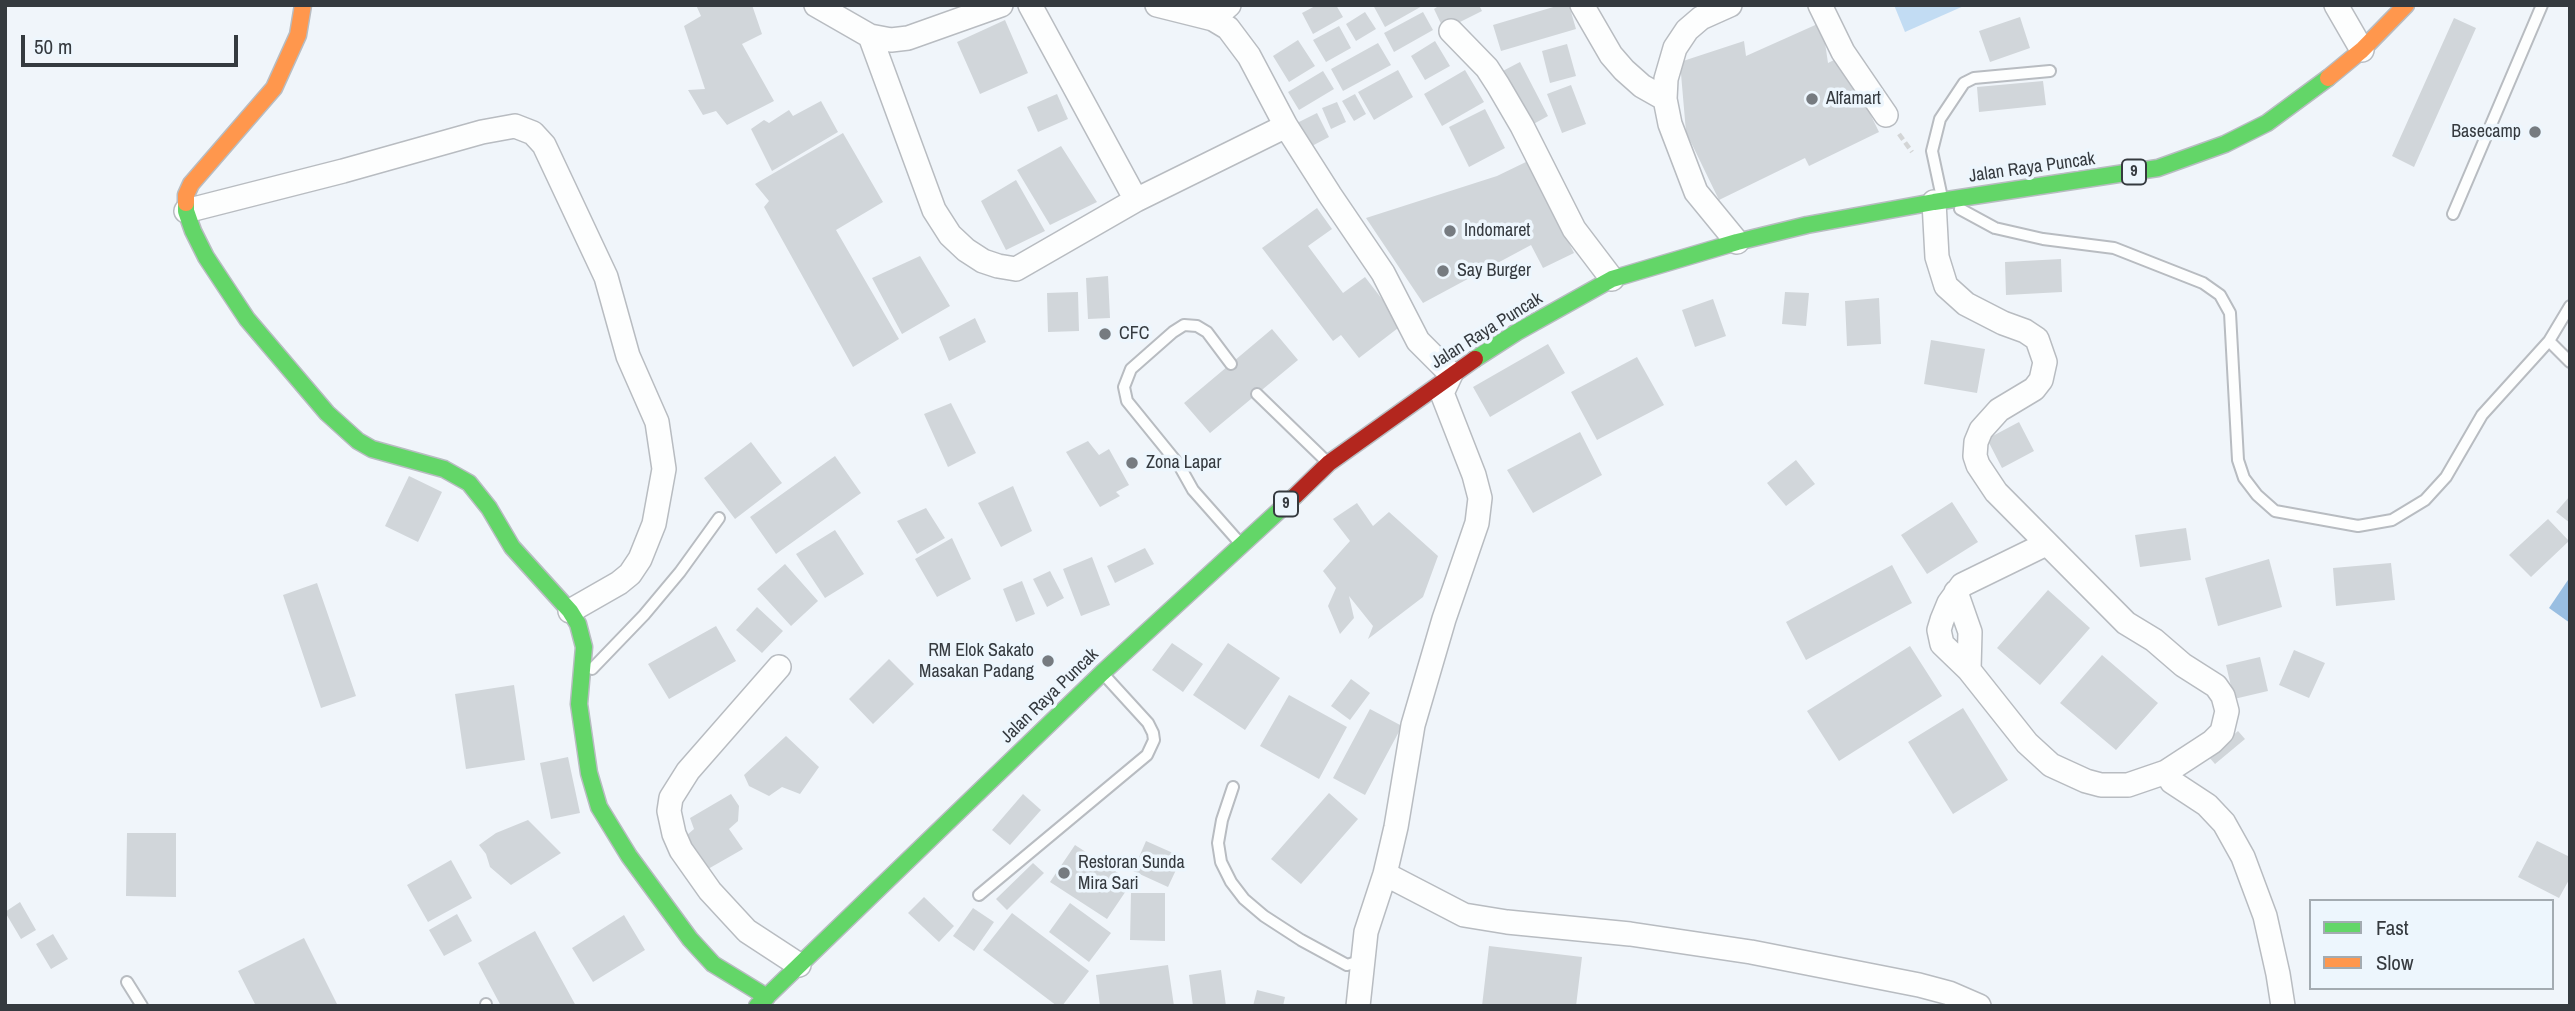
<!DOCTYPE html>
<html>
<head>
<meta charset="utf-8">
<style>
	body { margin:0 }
	#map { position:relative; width:2575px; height:1011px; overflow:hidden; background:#f0f5fa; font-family:"Archivo Narrow",sans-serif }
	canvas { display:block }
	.frame { position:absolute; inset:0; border:7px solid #353a3f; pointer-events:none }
	.legend { position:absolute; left:2309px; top:899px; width:245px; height:91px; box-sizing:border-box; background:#edf6fd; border:2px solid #a3abb1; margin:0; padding:9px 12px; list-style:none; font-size:21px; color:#353a3f }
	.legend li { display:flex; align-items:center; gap:14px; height:35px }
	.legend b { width:35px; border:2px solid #a3abb1 }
	.scale { position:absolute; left:21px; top:35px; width:217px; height:32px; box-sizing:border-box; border:4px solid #353a3f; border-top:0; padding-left:9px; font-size:21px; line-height:24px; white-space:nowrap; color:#353a3f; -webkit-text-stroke:5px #edf6fd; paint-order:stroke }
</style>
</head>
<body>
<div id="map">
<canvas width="2575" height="1011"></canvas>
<div class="frame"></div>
<ul class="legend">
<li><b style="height:9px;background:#63d668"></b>Fast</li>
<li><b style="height:9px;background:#ff974d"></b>Slow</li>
</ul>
<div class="scale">50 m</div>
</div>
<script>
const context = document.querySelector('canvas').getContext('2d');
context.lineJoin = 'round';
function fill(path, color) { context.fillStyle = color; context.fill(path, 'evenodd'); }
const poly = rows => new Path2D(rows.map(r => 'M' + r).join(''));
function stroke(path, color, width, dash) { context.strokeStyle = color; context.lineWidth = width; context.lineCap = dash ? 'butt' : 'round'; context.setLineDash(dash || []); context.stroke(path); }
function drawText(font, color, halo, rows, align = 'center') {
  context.font = font + ' "Archivo Narrow",sans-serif'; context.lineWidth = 7; context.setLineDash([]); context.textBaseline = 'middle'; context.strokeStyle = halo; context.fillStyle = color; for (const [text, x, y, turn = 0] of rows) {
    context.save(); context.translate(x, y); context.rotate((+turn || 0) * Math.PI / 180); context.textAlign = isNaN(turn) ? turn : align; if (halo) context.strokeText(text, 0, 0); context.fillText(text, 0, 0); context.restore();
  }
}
fill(poly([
	[1894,5,1966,5,1905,32]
]), '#c2dcf3');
fill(poly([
	[2570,577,2570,623,2549,608]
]), '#99bee1');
fill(poly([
	[696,5,752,5,762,34,742,44,774,101,727,125,716,111,703,115,688,90,705,89,684,26,701,16],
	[1317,5,1336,5,1343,17,1313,34,1302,13],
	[1373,5,1424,5,1385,27],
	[1440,5,1479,5,1482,11,1444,30,1434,9],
	[1560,5,1569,5,1576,29,1501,51,1493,25],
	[1365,12,1376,29,1356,41,1346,24],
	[1423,12,1433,30,1394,52,1384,33],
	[2020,17,2030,48,1990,62,1979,31],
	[2454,18,2476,28,2414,167,2392,156],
	[1005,20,1028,73,980,94,957,42],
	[1822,22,1828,63,1842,56,1879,132,1809,166,1805,158,1719,200,1686,132,1680,62,1744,41,1746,56],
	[1339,26,1351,48,1326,62,1313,40],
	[1298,40,1315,66,1289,82,1273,56],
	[1435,41,1450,66,1425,80,1411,56],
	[1378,43,1391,65,1343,91,1331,69],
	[1567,44,1576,76,1550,83,1542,51],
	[1520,62,1548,116,1528,127,1499,73],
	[1398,70,1413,97,1374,120,1358,92],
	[1465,70,1484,102,1442,126,1424,94],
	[1323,71,1334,89,1299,110,1288,92],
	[2043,81,2046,105,1979,112,1977,87],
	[1571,85,1586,124,1562,133,1547,94],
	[1057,94,1068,119,1038,132,1027,107],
	[1355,94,1366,114,1354,121,1342,101],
	[821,101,838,132,772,171,751,129,764,120,769,123,789,110,793,116],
	[1337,102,1346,122,1331,129,1322,108],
	[1485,109,1505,148,1469,167,1449,127],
	[1317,113,1329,137,1310,147,1297,123],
	[843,133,883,202,836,230,899,339,853,367,764,207,769,201,755,184],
	[1061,146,1097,202,1050,225,1017,170],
	[1528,161,1574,253,1543,268,1531,245,1423,303,1366,218,1497,176],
	[1016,180,1045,231,1006,250,981,201],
	[1317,208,1332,229,1308,246,1343,293,1365,277,1402,325,1359,358,1341,335,1333,341,1262,248],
	[920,256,950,306,902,334,872,278],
	[2061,259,2062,292,2006,295,2005,262],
	[1108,276,1110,318,1088,319,1086,278],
	[1078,292,1079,331,1048,332,1047,293],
	[1785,292,1809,293,1806,326,1782,324],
	[1879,298,1881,344,1847,346,1845,301],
	[1713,299,1726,336,1695,347,1682,310],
	[975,318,986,342,949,361,939,337],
	[1272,329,1298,360,1210,433,1184,403],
	[1931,340,1985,349,1977,393,1924,384],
	[1548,344,1565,373,1490,417,1473,387],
	[1637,357,1664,405,1597,440,1571,392],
	[951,403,976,453,948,467,924,414],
	[2019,422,2034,451,2002,468,1987,439],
	[1580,432,1602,475,1533,513,1507,470],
	[1088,441,1099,455,1109,449,1129,485,1116,492,1120,496,1100,507,1066,452],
	[751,442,782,483,735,519,704,478],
	[835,456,861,493,776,554,750,517],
	[1796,460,1815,484,1786,506,1767,483],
	[409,476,442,492,418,542,385,526],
	[1013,486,1032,531,1001,547,978,503],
	[2570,496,2570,523,2556,512],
	[1952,502,1978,542,1927,574,1901,535],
	[1357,503,1373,526,1389,512,1438,556,1423,597,1368,639,1373,626,1349,596,1354,618,1340,634,1328,606,1336,588,1323,571,1350,541,1333,519],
	[926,508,945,538,917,554,897,521],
	[2548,519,2569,541,2531,577,2509,555],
	[2186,528,2191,560,2140,567,2135,535],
	[835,530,864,574,825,598,796,554],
	[952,538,971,579,937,597,915,559],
	[1145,548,1154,564,1115,583,1107,566],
	[1092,557,1110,605,1081,616,1063,569],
	[2269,559,2282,607,2218,626,2205,578],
	[2391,563,2395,600,2336,606,2333,568],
	[785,564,818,601,791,626,757,589],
	[1892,565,1912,603,1806,660,1786,622],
	[1050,571,1064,598,1047,607,1033,579],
	[1022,581,1035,614,1016,622,1003,589],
	[317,583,356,696,321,708,283,595],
	[2048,590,2090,628,2040,685,1997,648],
	[757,607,783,631,762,653,736,630],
	[716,626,736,661,669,699,648,664],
	[1172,643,1203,664,1183,692,1152,670],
	[1228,643,1280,678,1245,730,1193,695],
	[1910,646,1942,696,1839,761,1807,711],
	[2294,650,2325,663,2309,698,2279,685],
	[2102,655,2158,703,2116,750,2060,703],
	[2260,657,2268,691,2234,699,2226,665],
	[889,659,914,684,873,724,849,699],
	[1351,679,1370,693,1350,720,1331,706],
	[514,685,525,760,466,769,455,694],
	[1289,695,1347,727,1319,779,1260,746],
	[1963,708,2008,780,1953,814,1908,742],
	[1370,709,1402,726,1365,795,1333,778],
	[2238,731,2245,739,2215,764,2208,756],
	[786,736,819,767,800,794,782,787,769,796,749,786,744,775],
	[568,757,580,813,551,819,540,763],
	[1329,793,1358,819,1301,884,1271,859],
	[731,794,739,806,738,821,729,829,743,849,701,873,680,841,694,829,690,818],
	[1023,794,1041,810,1010,845,992,830],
	[528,820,561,853,511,885,490,867,486,854,479,845,496,833],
	[127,833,176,833,176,897,126,896],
	[1146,841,1182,857,1168,887,1133,871],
	[2537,841,2570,857,2570,878,2559,898,2518,877],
	[1075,845,1132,882,1107,919,1050,882],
	[451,860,472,898,428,922,407,885],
	[1033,863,1044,873,1007,910,996,899],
	[1131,893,1165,893,1165,941,1130,940],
	[924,897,954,926,939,942,908,913],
	[20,902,36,930,21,939,5,912],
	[1070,903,1111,933,1089,962,1049,932],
	[973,908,994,922,974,951,953,936],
	[1012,913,1089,971,1062,1006,1057,1006,983,950],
	[457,914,472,941,444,956,429,930],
	[624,915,645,950,593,982,572,948],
	[535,931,576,1006,501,1006,478,963],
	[53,934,68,959,51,969,36,944],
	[304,938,338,1006,256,1006,238,971],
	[1489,946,1582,957,1576,1006,1482,1006],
	[1168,965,1174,1006,1100,1006,1096,975],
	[1221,970,1226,1006,1193,1006,1189,975],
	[1257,990,1285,997,1283,1006,1253,1006]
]), '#d1d6da');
const lane = poly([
	[1941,193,1932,151,1940,119,1964,83,1974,78,2050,71],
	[1960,209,1995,228,2043,239,2114,248,2203,283,2220,295,2230,313,2238,460,2244,478,2257,495,2275,511,2358,526,2392,520,2425,500,2446,477,2482,415,2549,341,2570,306],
	[2453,214,2542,5],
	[2549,341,2570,362],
	[1231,364,1207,332,1197,326,1184,325,1173,332,1131,369,1124,387,1127,401,1179,465,1193,490,1239,542],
	[1257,394,1323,458],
	[592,669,644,615,680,572,719,518],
	[1233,787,1222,820,1218,843,1221,862,1231,882,1244,899,1264,916,1301,940,1347,965,1363,960],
	[979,895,1147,755,1154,740,1153,733,1148,723,1106,677],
	[127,982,142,1006],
	[486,1004,486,1006]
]);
const street = poly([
	[816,5,870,36,891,40,908,38,1001,5],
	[1157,5,1213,19,1228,28,1249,56,1286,126,1330,195,1383,273,1418,341,1451,374,1442,393,1474,475,1480,498,1477,523,1444,619,1413,725,1396,827,1385,874,1366,932,1358,1006],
	[1582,5,1611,55,1624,70,1642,86,1665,99],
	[1730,5,1701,18,1687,30,1675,48,1666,79,1665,99,1670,124,1696,192,1737,242],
	[1820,5,1843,52,1886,115],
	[2336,5,2362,50],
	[1213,19,1229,5],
	[1451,31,1487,68,1498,85,1522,126,1574,229,1612,279],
	[870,36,934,210,950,235,966,250,983,261,998,266,1016,269,1136,200,1030,5],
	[1136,200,1286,126],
	[1934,202,1937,257,1946,286,1966,304,2003,323,2025,331,2037,339,2045,362,2041,380,2034,389,1999,410,1981,430,1976,442,1975,456,1978,465,1996,492,2126,623,2154,640,2183,665,2216,686,2223,696,2227,711,2222,732,2212,742,2166,772,2128,785,2101,785,2086,781,2051,765,2027,743,1969,670,1942,644,1939,630,1942,620,1949,603,1962,585,2046,544],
	[186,211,343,171,482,132,515,126,533,133,544,145,606,277,628,356,657,422,664,469,654,524,640,559,630,574,619,583,570,611],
	[1956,592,1970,632,1969,670],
	[779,667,688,771,671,798,669,811,674,834,681,850,710,891,747,931,799,965],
	[2166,772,2172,782,2207,805,2224,823,2243,857,2265,916,2278,974,2283,1006],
	[1385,874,1464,915,1507,922,1630,934,1751,952,1919,985,1949,993,1979,1006]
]);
const fast = poly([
	[186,203,186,211,193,231,206,257,247,319,327,413,358,441,372,449,444,469,469,483,489,508,512,547,570,611,578,624,584,647,579,704,589,773,599,807,629,856,690,939,713,964,767,997],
	[1475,359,1517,332,1612,279,1737,242,1807,225,1934,202,2158,168,2225,144,2267,123,2328,78],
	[757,1006,1102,673,1295,496]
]);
const slow = poly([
	[2328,78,2362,50,2406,5],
	[186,203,186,195,191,184,274,88,298,35,303,5]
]);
const jam = poly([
	[1295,496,1329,463,1475,359]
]);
stroke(lane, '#b8bcc1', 14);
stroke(street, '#b8bcc1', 26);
stroke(fast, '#b8bcc1', 19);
stroke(slow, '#b8bcc1', 19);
stroke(jam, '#b8bcc1', 19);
stroke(poly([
	[1899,134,1912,152]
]), '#d3d5d6', 4.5, [7, 3.5]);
stroke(lane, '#fdfefe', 10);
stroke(street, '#fdfefe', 23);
stroke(fast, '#63d668', 16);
stroke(slow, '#ff974d', 16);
stroke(jam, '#b3261e', 16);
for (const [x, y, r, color] of [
	[1812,99,7,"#767b80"],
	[2535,132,7,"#767b80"],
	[1450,231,7,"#767b80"],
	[1443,271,7,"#767b80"],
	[1105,334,7,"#767b80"],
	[1132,463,7,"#767b80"],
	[1048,661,7,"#767b80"],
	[1064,873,7,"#767b80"]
]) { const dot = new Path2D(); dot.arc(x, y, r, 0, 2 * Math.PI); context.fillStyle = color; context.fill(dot); stroke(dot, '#edf6fd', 2.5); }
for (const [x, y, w] of [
	[2134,172,24],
	[1286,504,24]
]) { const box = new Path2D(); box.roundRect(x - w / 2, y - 12.5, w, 25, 5); context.fillStyle = '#edf6fd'; context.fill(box); stroke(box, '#353a3f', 2); }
drawText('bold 16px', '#353a3f', null, [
	["9",2134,172],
	["9",1286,504]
]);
drawText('18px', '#353a3f', '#edf6fd', [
	["Alfamart",1826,99],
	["Basecamp",2521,132,"right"],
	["Indomaret",1464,231],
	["Say Burger",1457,271],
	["CFC",1119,334],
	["Zona Lapar",1146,463],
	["RM Elok Sakato",1034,651,"right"],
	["Masakan Padang",1034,672,"right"],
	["Restoran Sunda",1078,863],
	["Mira Sari",1078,884]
], 'left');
drawText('18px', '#353a3f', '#edf6fd', [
	["Jalan Raya Puncak",2032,168,-8],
	["Jalan Raya Puncak",1487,331,-32],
	["Jalan Raya Puncak",1050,696,-44]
]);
</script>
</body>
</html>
